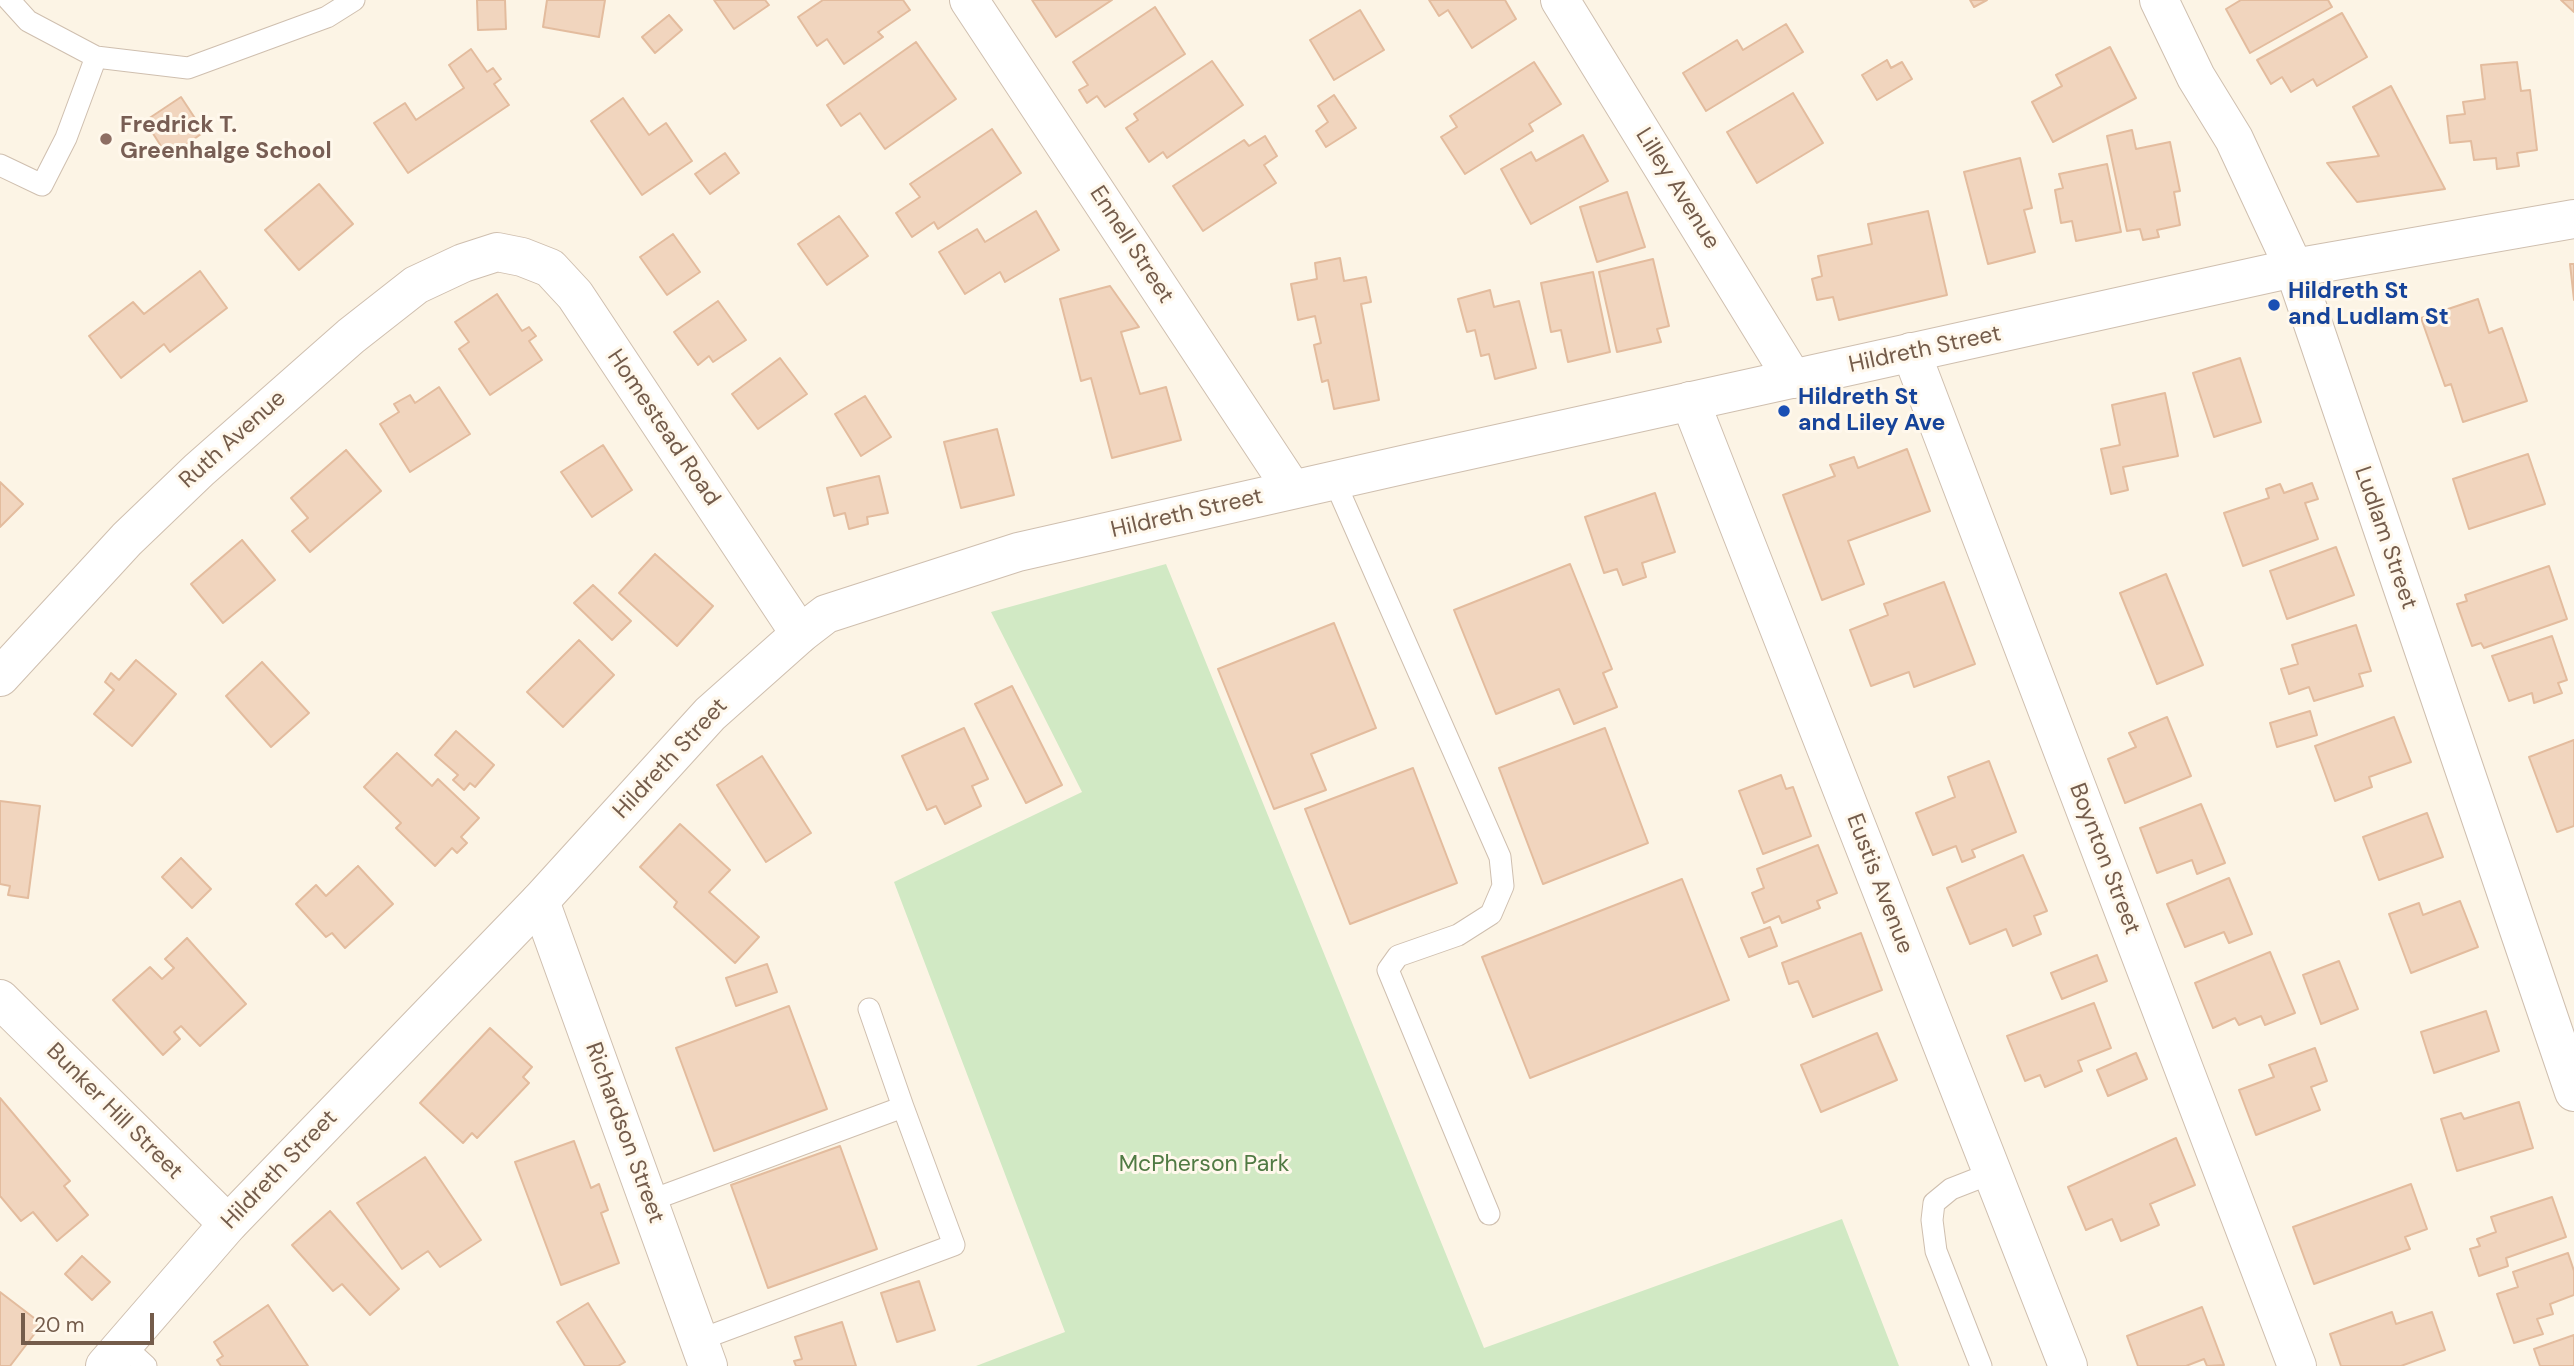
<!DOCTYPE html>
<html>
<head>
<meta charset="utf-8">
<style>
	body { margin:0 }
	#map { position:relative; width:2574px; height:1366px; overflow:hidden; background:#fcf4e5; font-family:"DM Sans",sans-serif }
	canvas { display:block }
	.scale { position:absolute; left:21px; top:1313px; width:133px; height:32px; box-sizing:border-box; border:4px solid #745c4b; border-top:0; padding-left:9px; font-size:21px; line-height:24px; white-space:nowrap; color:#745c4b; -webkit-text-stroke:5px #fff8ec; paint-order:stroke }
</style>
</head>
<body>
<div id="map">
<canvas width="2574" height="1366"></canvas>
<div class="scale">20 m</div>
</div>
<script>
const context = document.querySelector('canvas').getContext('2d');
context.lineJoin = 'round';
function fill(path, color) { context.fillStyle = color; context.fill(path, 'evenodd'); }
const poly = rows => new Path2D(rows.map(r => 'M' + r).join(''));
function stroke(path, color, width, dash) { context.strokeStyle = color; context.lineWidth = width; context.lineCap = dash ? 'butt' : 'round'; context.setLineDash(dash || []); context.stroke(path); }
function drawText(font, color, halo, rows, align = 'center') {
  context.font = font + ' "DM Sans",sans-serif'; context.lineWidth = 6; context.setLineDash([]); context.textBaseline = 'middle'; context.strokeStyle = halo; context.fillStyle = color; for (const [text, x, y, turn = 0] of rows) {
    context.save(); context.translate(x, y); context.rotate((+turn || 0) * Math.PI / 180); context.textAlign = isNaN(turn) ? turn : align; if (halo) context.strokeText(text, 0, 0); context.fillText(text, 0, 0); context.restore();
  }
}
fill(poly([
	[1166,564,1484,1348,1842,1219,1899,1366,976,1366,1065,1332,894,882,1082,792,991,612]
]), '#d1e9c4');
const building = poly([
	[477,0,505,0,506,29,478,30,477,0],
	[547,0,605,0,599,37,543,27,547,0],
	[714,0,765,0,769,5,734,29,714,0],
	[823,0,903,0,910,10,878,32,883,37,844,64,827,39,817,46,798,17,823,0],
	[1032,0,1112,0,1056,37,1032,0],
	[1429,0,1505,0,1516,19,1472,48,1448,10,1439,16,1429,0],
	[1970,0,1987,0,1974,7,1970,0],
	[2241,0,2328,0,2332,7,2250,53,2226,9,2241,0],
	[2561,0,2574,0,2574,12,2561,0],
	[1155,7,1185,54,1105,107,1097,96,1087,103,1079,90,1088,85,1073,62,1155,7],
	[1360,10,1384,50,1334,80,1310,40,1360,10],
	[2342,13,2367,57,2317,86,2313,79,2291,92,2282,77,2271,84,2257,60,2342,13],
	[669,15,682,30,655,53,642,37,669,15],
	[1786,24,1803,52,1706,111,1683,73,1737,40,1743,50,1786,24],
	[916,42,956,99,885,149,860,113,841,126,827,105,916,42],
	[2110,47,2136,98,2053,142,2032,102,2062,86,2056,75,2110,47],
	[471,49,487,72,493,68,501,79,494,84,509,105,408,173,374,123,405,103,416,120,464,88,449,65,471,49],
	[1887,60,1891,68,1902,62,1912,79,1877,100,1862,75,1887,60],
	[1212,61,1243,105,1167,158,1163,152,1149,162,1126,128,1138,120,1134,114,1212,61],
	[1534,62,1561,104,1529,124,1533,131,1465,174,1441,137,1457,127,1450,116,1534,62],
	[2517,62,2521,91,2530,90,2537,150,2517,153,2519,166,2497,169,2496,158,2474,160,2471,141,2450,143,2447,116,2465,114,2463,102,2485,99,2481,65,2517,62],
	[2391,86,2445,189,2357,202,2327,163,2379,156,2353,107,2391,86],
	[1793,93,1823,143,1757,183,1727,132,1793,93],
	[1334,95,1356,128,1326,147,1316,131,1328,122,1318,106,1334,95],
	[181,97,204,132,168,157,145,121,181,97],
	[623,98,649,135,666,123,692,161,642,195,591,121,623,98],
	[992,129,1021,173,938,229,934,222,912,237,896,213,920,197,910,184,992,129],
	[2132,130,2136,149,2170,142,2180,191,2174,192,2180,225,2157,230,2159,237,2143,240,2140,229,2127,231,2107,136,2132,130],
	[1583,135,1608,181,1531,224,1501,169,1531,152,1536,161,1583,135],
	[1265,136,1277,156,1264,165,1276,183,1203,231,1173,186,1244,140,1249,146,1265,136],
	[725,153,739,173,710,194,695,174,725,153],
	[2020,158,2032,208,2024,210,2035,252,1988,264,1964,172,2020,158],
	[2107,164,2121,232,2076,241,2072,221,2061,223,2055,190,2063,188,2059,174,2107,164],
	[319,184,353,224,299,270,265,230,319,184],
	[1627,192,1645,247,1597,262,1580,207,1627,192],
	[1036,211,1059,250,1005,282,1000,272,965,294,939,252,977,229,985,242,1036,211],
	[1928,211,1947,295,1839,320,1833,297,1817,300,1812,279,1822,276,1818,256,1872,244,1868,224,1928,211],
	[839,216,868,256,827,285,798,244,839,216],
	[673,234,700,272,667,295,640,257,673,234],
	[1340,258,1344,281,1366,277,1371,302,1361,304,1379,400,1334,409,1328,380,1322,382,1314,345,1321,343,1315,316,1298,320,1291,284,1317,279,1315,263,1340,258],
	[1653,259,1669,326,1657,329,1661,342,1617,352,1599,272,1653,259],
	[2570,264,2574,264,2574,300,2570,264],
	[200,271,227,308,170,352,164,344,121,378,89,336,133,302,144,314,200,271],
	[1593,272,1610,352,1568,362,1561,330,1551,332,1541,283,1593,272],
	[1110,286,1139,327,1121,332,1140,394,1166,387,1181,440,1112,458,1091,378,1081,381,1060,299,1110,286],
	[1490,290,1494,307,1519,301,1536,368,1495,379,1489,354,1481,356,1475,330,1467,332,1458,299,1490,290],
	[497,294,522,331,529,327,536,336,529,341,542,360,490,395,459,349,469,342,455,322,497,294],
	[2478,299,2489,333,2502,328,2527,401,2463,422,2451,384,2445,386,2421,318,2478,299],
	[718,301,746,340,713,362,709,356,698,365,674,332,718,301],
	[780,358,807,394,758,429,732,394,780,358],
	[2240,358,2261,422,2214,437,2193,373,2240,358],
	[439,387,470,434,410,472,380,424,399,412,394,404,410,395,415,403,439,387],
	[2165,393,2178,456,2123,467,2128,490,2111,494,2101,449,2120,445,2112,405,2165,393],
	[865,396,891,437,861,456,835,414,865,396],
	[997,429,1014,495,961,508,944,442,997,429],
	[603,445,632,490,592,517,561,472,603,445],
	[1907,449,1930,511,1848,541,1864,584,1822,600,1783,495,1835,476,1830,465,1854,457,1858,468,1907,449],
	[346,450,381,491,310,552,292,531,308,518,291,498,346,450],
	[2528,454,2545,504,2469,529,2453,479,2528,454],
	[879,476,888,513,867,517,868,524,849,529,845,513,834,516,827,488,879,476],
	[0,482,23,504,0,527,0,482],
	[2312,483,2318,499,2305,503,2318,539,2243,566,2224,513,2269,498,2266,489,2280,484,2284,493,2312,483],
	[1655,493,1675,552,1642,563,1646,577,1623,585,1617,569,1604,573,1585,517,1655,493],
	[242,540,275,580,223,623,191,584,242,540],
	[2336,547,2354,595,2287,619,2270,571,2336,547],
	[655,554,713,606,677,646,619,593,655,554],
	[1570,564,1612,669,1603,673,1617,707,1574,724,1559,689,1496,714,1454,610,1570,564],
	[2549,566,2567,619,2484,648,2481,643,2472,646,2457,604,2467,601,2465,595,2549,566],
	[2166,574,2203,665,2157,684,2120,593,2166,574],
	[1944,582,1975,664,1914,687,1909,672,1871,686,1850,630,1888,615,1884,604,1944,582],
	[593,585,631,621,612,640,574,603,593,585],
	[1334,623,1376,728,1311,754,1326,790,1274,809,1218,669,1334,623],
	[2356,625,2371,671,2359,674,2363,686,2314,701,2309,687,2289,694,2281,669,2298,664,2292,645,2356,625],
	[2552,636,2567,680,2558,683,2562,693,2534,703,2532,693,2509,701,2492,656,2552,636],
	[579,640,614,675,563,727,527,692,579,640],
	[136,660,176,694,132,746,94,714,114,690,105,682,111,673,119,680,136,660],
	[262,662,309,713,271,747,226,696,262,662],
	[1012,686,1062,785,1026,803,975,704,1012,686],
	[2310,711,2317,735,2277,747,2270,723,2310,711],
	[2167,717,2191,776,2125,803,2108,759,2136,747,2129,733,2167,717],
	[2394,717,2411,762,2369,777,2372,787,2335,801,2315,746,2394,717],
	[964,728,988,779,972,786,981,806,945,824,936,806,927,810,902,756,964,728],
	[1605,728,1648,843,1543,884,1499,768,1605,728],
	[456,731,494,765,475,787,470,783,464,790,453,780,458,775,435,755,456,731],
	[2574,740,2574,826,2557,832,2529,757,2574,740],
	[397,753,432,786,438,779,479,818,461,837,467,843,457,853,452,848,435,866,396,828,401,823,364,787,397,753],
	[762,756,811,833,766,862,717,785,762,756],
	[1989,761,2016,832,1972,850,1975,857,1962,862,1956,846,1933,855,1916,813,1955,797,1948,777,1989,761],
	[1413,768,1457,883,1350,924,1305,809,1413,768],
	[1781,775,1786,789,1793,787,1811,836,1763,854,1739,791,1781,775],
	[0,801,40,806,28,898,8,895,10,886,0,884,0,801],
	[2201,804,2225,863,2197,874,2192,860,2157,873,2140,828,2201,804],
	[2427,813,2443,857,2379,880,2363,837,2427,813],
	[680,824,730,870,709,892,759,937,735,963,674,907,677,902,640,867,680,824],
	[1818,845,1837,893,1817,901,1820,908,1782,923,1779,916,1764,923,1752,893,1764,888,1757,869,1818,845],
	[2023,855,2047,911,2034,916,2041,934,2013,946,2006,929,1970,944,1947,888,2023,855],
	[181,858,211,889,192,908,162,877,181,858],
	[358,866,393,904,345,948,332,933,326,937,296,904,316,885,326,896,358,866],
	[2229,878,2252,934,2229,943,2224,932,2185,947,2167,904,2229,878],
	[1682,879,1729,1000,1530,1078,1482,957,1682,879],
	[2460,901,2478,947,2411,973,2389,914,2419,903,2423,915,2460,901],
	[1770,927,1777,946,1749,957,1741,938,1770,927],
	[1861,933,1882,990,1813,1017,1798,981,1789,984,1782,963,1861,933],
	[187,938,246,1004,200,1046,181,1026,174,1032,180,1039,163,1055,113,1000,150,967,162,979,174,968,165,959,187,938],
	[2270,952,2295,1013,2265,1025,2261,1016,2239,1025,2235,1018,2213,1028,2195,983,2270,952],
	[2097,955,2107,981,2062,999,2051,973,2097,955],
	[2339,961,2358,1009,2321,1024,2303,975,2339,961],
	[767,964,777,992,736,1006,726,978,767,964],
	[2094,1003,2111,1048,2078,1061,2082,1071,2045,1087,2040,1075,2025,1081,2007,1036,2094,1003],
	[789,1006,827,1109,714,1151,676,1048,789,1006],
	[2486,1011,2499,1051,2434,1073,2421,1032,2486,1011],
	[490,1028,532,1067,523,1077,529,1083,477,1138,472,1133,463,1143,420,1103,490,1028],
	[1877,1033,1897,1080,1821,1112,1801,1065,1877,1033],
	[2315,1048,2327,1081,2311,1087,2320,1110,2256,1135,2239,1090,2274,1077,2269,1065,2315,1048],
	[2136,1053,2147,1079,2108,1096,2097,1070,2136,1053],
	[0,1098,70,1181,64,1186,88,1215,57,1241,33,1212,21,1221,0,1196,0,1098],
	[2519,1102,2533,1148,2457,1171,2441,1119,2461,1113,2464,1119,2519,1102],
	[2176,1138,2195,1185,2150,1204,2159,1225,2121,1241,2112,1219,2086,1230,2068,1187,2176,1138],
	[574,1141,591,1188,599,1184,608,1210,601,1213,619,1263,561,1285,515,1162,574,1141],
	[840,1146,877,1249,768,1288,731,1185,840,1146],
	[425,1157,481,1240,440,1267,428,1251,402,1269,357,1203,425,1157],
	[2411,1184,2427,1229,2405,1237,2410,1249,2314,1284,2293,1227,2411,1184],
	[2552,1197,2566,1237,2506,1258,2508,1266,2479,1276,2470,1249,2480,1246,2477,1239,2496,1232,2491,1217,2552,1197],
	[330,1211,399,1289,370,1315,342,1284,333,1291,292,1245,330,1211],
	[2568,1253,2574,1271,2574,1295,2550,1304,2553,1314,2537,1319,2543,1334,2514,1343,2497,1294,2518,1287,2513,1272,2568,1253],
	[82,1256,110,1282,92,1300,65,1274,82,1256],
	[919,1281,935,1330,897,1342,881,1293,919,1281],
	[0,1292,42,1324,10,1366,0,1366,0,1292],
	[588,1303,625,1362,618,1366,585,1366,557,1322,588,1303],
	[268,1305,308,1366,221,1366,217,1360,223,1356,214,1342,268,1305],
	[2202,1307,2224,1365,2207,1366,2204,1359,2186,1366,2138,1366,2127,1336,2202,1307],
	[2392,1312,2396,1324,2432,1312,2445,1350,2401,1366,2341,1366,2330,1334,2392,1312],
	[842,1322,856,1366,796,1366,794,1361,802,1359,795,1337,842,1322],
	[2574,1335,2574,1366,2540,1366,2534,1349,2574,1335]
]);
fill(building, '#f1d5be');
stroke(building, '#e3bc9e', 2);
const service = poly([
	[9,0,28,21,96,57,188,68,327,17,354,0],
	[0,165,42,185,66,138,96,57],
	[1334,480,1500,857,1503,886,1491,914,1458,935,1398,956,1388,970,1489,1214],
	[869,1009,903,1107],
	[649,1201,903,1107,954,1245,699,1340],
	[122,1344,146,1366],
	[1981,1366,1936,1251,1932,1220,1934,1203,1951,1189,1992,1173]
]);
const minor = poly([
	[969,0,1292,489],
	[1560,0,1793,379],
	[2159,0,2196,77,2234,139,2294,268,2574,1092],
	[1911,352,2297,1366],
	[1690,401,2068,1366],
	[0,677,127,539,199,470,351,336,416,285,463,263,497,252,522,257,550,268,575,295,800,634],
	[540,901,708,1366],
	[0,999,228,1224]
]);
const tertiary = poly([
	[105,1366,228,1224,540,901,710,714,800,634,826,614,1018,552,1411,463,2294,268,2574,219]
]);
stroke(service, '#cfbfaf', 23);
stroke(minor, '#cfbfaf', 40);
stroke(tertiary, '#cfbfaf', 40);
stroke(service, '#fff', 21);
stroke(minor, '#fff', 38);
stroke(tertiary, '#fff', 38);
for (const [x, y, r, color] of [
	[106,139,7,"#8d6e63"],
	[2274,305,7,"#1a4fb4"],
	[1784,411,7,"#1a4fb4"]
]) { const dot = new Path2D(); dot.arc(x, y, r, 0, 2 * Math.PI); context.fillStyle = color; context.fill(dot); stroke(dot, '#fff8ec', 2.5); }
drawText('bold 23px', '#785e54', '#fff8ec', [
	["Fredrick T.",120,126],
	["Greenhalge School",120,152]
], 'left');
drawText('23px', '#745c4b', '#fff8ec', [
	["Lilley Avenue",1677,189,58],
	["Ennell Street",1131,245,57],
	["Hildreth Street",1925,350,-12],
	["Homestead Road",663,428,56],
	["Ruth Avenue",233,440,-42],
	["Hildreth Street",1187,514,-13],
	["Ludlam Street",2385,538,71],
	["Hildreth Street",671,759,-47],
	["Boynton Street",2104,859,69],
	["Eustis Avenue",1879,884,69],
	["Bunker Hill Street",114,1112,45],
	["Richardson Street",624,1133,70],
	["Hildreth Street",280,1170,-46]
]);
drawText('bold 23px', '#164399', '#fff8ec', [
	["Hildreth St",2288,292],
	["and Ludlam St",2288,318],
	["Hildreth St",1798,398],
	["and Liley Ave",1798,424]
], 'left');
drawText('23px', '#507a43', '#fff8ec', [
	["McPherson Park",1204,1165]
]);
</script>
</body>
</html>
